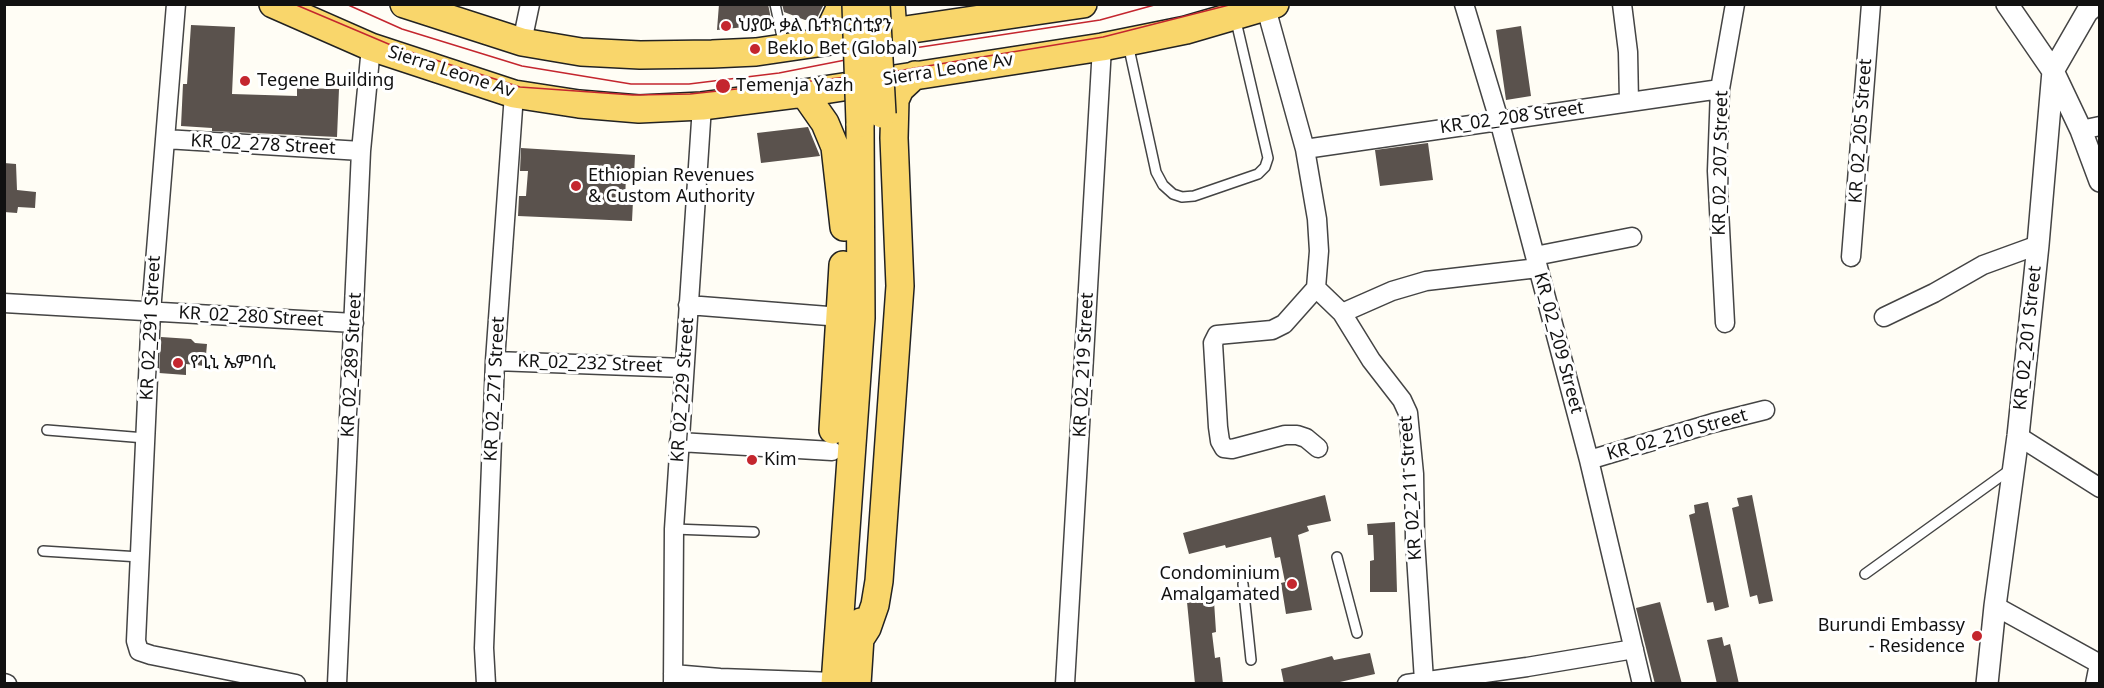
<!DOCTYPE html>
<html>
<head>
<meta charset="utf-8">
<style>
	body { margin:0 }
	#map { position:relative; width:2104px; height:688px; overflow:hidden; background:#fffdf5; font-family:Georgia,serif }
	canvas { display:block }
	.frame { position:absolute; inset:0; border:6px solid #111; pointer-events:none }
</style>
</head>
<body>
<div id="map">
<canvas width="2104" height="688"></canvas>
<div class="frame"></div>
</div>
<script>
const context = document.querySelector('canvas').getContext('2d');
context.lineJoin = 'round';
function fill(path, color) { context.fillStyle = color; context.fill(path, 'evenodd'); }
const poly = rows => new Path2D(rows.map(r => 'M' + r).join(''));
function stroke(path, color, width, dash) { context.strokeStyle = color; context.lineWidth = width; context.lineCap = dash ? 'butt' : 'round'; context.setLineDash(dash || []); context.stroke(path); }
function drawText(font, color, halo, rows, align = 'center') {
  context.font = font + ' Georgia,"Noto Sans Ethiopic",serif'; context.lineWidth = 6; context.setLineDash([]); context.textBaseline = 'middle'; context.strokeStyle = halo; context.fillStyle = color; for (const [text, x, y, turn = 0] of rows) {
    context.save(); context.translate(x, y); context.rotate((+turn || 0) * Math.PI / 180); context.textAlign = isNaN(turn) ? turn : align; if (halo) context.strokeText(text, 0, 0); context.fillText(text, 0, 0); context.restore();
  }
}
fill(poly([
	[719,4,768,4,772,24,717,30],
	[782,4,824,4,817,18,805,20,784,12],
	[191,25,235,27,232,94,297,96,297,88,339,89,337,137,212,131,212,128,181,126,183,84,187,84],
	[1521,26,1531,96,1506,100,1496,30],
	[808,127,820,156,761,163,757,133],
	[1428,143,1433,180,1380,186,1375,150],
	[521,148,635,155,634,176,626,176,625,200,633,201,632,221,518,216,519,196,526,196,528,171,520,171],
	[4,163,16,164,17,190,36,192,35,208,18,207,17,213,4,212],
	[161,337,191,339,195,343,207,344,205,366,186,364,186,375,159,373],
	[1325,495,1331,521,1307,526,1309,531,1298,535,1312,610,1286,614,1281,583,1285,582,1280,557,1275,558,1271,537,1226,548,1225,545,1189,554,1183,533],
	[1752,495,1773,601,1759,604,1757,595,1750,597,1732,508,1739,506,1737,498],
	[1708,502,1729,607,1715,611,1713,602,1707,603,1689,515,1695,513,1694,505],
	[1395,522,1397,592,1370,592,1370,561,1374,560,1373,535,1368,535,1367,524],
	[1214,601,1216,632,1212,633,1215,658,1220,657,1223,684,1195,684,1187,602],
	[1660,602,1682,684,1655,684,1636,608],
	[1722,637,1724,646,1730,644,1739,684,1717,684,1707,640],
	[1370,653,1375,674,1331,684,1284,684,1281,669,1332,656,1334,660]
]), '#5a524d');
const service = poly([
	[775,4,784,46],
	[1128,44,1156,172,1163,185,1173,194,1182,197,1194,196,1258,174,1265,167,1268,158,1235,17],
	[47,430,145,438],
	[674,529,754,532],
	[43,551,140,557],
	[1337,557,1357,633],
	[1865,574,2011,469],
	[1243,584,1251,660]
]);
const minor = poly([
	[176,4,151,312,136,641,139,651,151,655,296,684],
	[1464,4,1499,120,1589,460,1642,684],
	[1622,4,1628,52,1629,102],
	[1266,8,1305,149,1317,219,1319,251,1316,288,1342,313,1371,360,1402,400,1408,413,1414,474,1415,539,1424,681],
	[522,42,530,4],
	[2081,130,2100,126],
	[165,139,361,151],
	[1305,149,1720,89],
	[1535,256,1632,237],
	[1851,257,1871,4],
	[1316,288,1284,324,1272,330,1217,335,1213,343,1218,427,1220,441,1224,448,1232,449,1285,435,1297,435,1306,438,1318,448],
	[4,303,354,323],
	[688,305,841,317],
	[1342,313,1392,291,1426,281,1538,268],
	[1884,317,1934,293,1983,265,2038,245],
	[1725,323,1717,171,1720,89,1735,4],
	[495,361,684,368],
	[2018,436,2100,488],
	[679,442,832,451],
	[1589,460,1713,423,1765,410],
	[1995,606,2100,664],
	[673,674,720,678,835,682],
	[4,683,7,684],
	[337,684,361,151,371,47],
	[486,684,484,648,495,361,514,94],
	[673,684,674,529,702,106],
	[1065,684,1102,47],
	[1407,684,1527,667,1634,649],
	[2095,684,2099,664]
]);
const tertiary = poly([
	[2007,4,2053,71,2081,130,2100,181],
	[1987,684,1995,606,2018,436,2038,245,2053,71,2087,12,2096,4]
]);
const primary = poly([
	[273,4,371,47,514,94,579,104,639,109,702,106,804,93,1102,47,1186,30,1275,4],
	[404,4,522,42,581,52,640,55,712,54,756,52,1083,4],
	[891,4,893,32],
	[819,42,832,25,842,4],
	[804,93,825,123,835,147,844,227],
	[833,430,843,265],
	[860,639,867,628,875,605,879,581,900,286,894,138,895,100,900,89,915,75],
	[835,684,861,318,860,123],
	[857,684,861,622]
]);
stroke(service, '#444', 12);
stroke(minor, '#444', 21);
stroke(tertiary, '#444', 24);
stroke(primary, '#222', 30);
stroke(service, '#fff', 9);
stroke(minor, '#fff', 18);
stroke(tertiary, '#fff', 21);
stroke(primary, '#f9d66b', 27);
stroke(poly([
	[294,4,398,48,520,87,633,95,690,94,885,73,1103,37,1233,4],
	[346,4,402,29,522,66,631,84,689,84,779,73,881,53,1100,20,1158,4]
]), '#c4262e', 1.5);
const primaryBridge = poly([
	[856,4,860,123],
	[876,4,882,114]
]);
stroke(primaryBridge, '#222', 30, []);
stroke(primaryBridge, '#f9d66b', 27);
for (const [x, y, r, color] of [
	[726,26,6,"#c4262e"],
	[755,49,6,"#c4262e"],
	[245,81,6,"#c4262e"],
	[723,86,8,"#c4262e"],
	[576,186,6,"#c4262e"],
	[178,363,6,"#c4262e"],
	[752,460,6,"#c4262e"],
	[1292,584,6,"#c4262e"],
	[1977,636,6,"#c4262e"]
]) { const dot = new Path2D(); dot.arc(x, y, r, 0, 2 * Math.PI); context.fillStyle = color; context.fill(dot); stroke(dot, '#fff', 2); }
drawText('18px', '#111', '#fff', [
	["ህያው ቃል ቤተክርስቲያን",738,26],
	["Beklo Bet (Global)",767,49],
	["Tegene Building",257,81],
	["Temenja Yazh",736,86],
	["Ethiopian Revenues",588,176],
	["& Custom Authority",588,197],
	["የጊኒ ኤምባሲ",190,363],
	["Kim",764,460],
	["Condominium",1280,574,"right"],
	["Amalgamated",1280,595,"right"],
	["Burundi Embassy",1965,626,"right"],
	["- Residence",1965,647,"right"]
], 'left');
drawText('18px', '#111', '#fff', [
	["Sierra Leone Av",948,70,-9],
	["Sierra Leone Av",451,72,18],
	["KR_02_208 Street",1512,118,-8],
	["KR_02_205 Street",1861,131,-86],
	["KR_02_278 Street",263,145,3],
	["KR_02_207 Street",1721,163,-89],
	["KR_02_280 Street",251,317,3],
	["KR_02_291 Street",151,328,-87],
	["KR_02_201 Street",2028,338,-84],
	["KR_02_209 Street",1558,343,75],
	["KR_02_232 Street",590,364,2],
	["KR_02_289 Street",352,365,-87],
	["KR_02_219 Street",1084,365,-87],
	["KR_02_271 Street",495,389,-87],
	["KR_02_229 Street",683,390,-86],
	["KR_02_210 Street",1677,435,-16],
	["KR_02_211 Street",1411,488,-94]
]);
</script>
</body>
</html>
